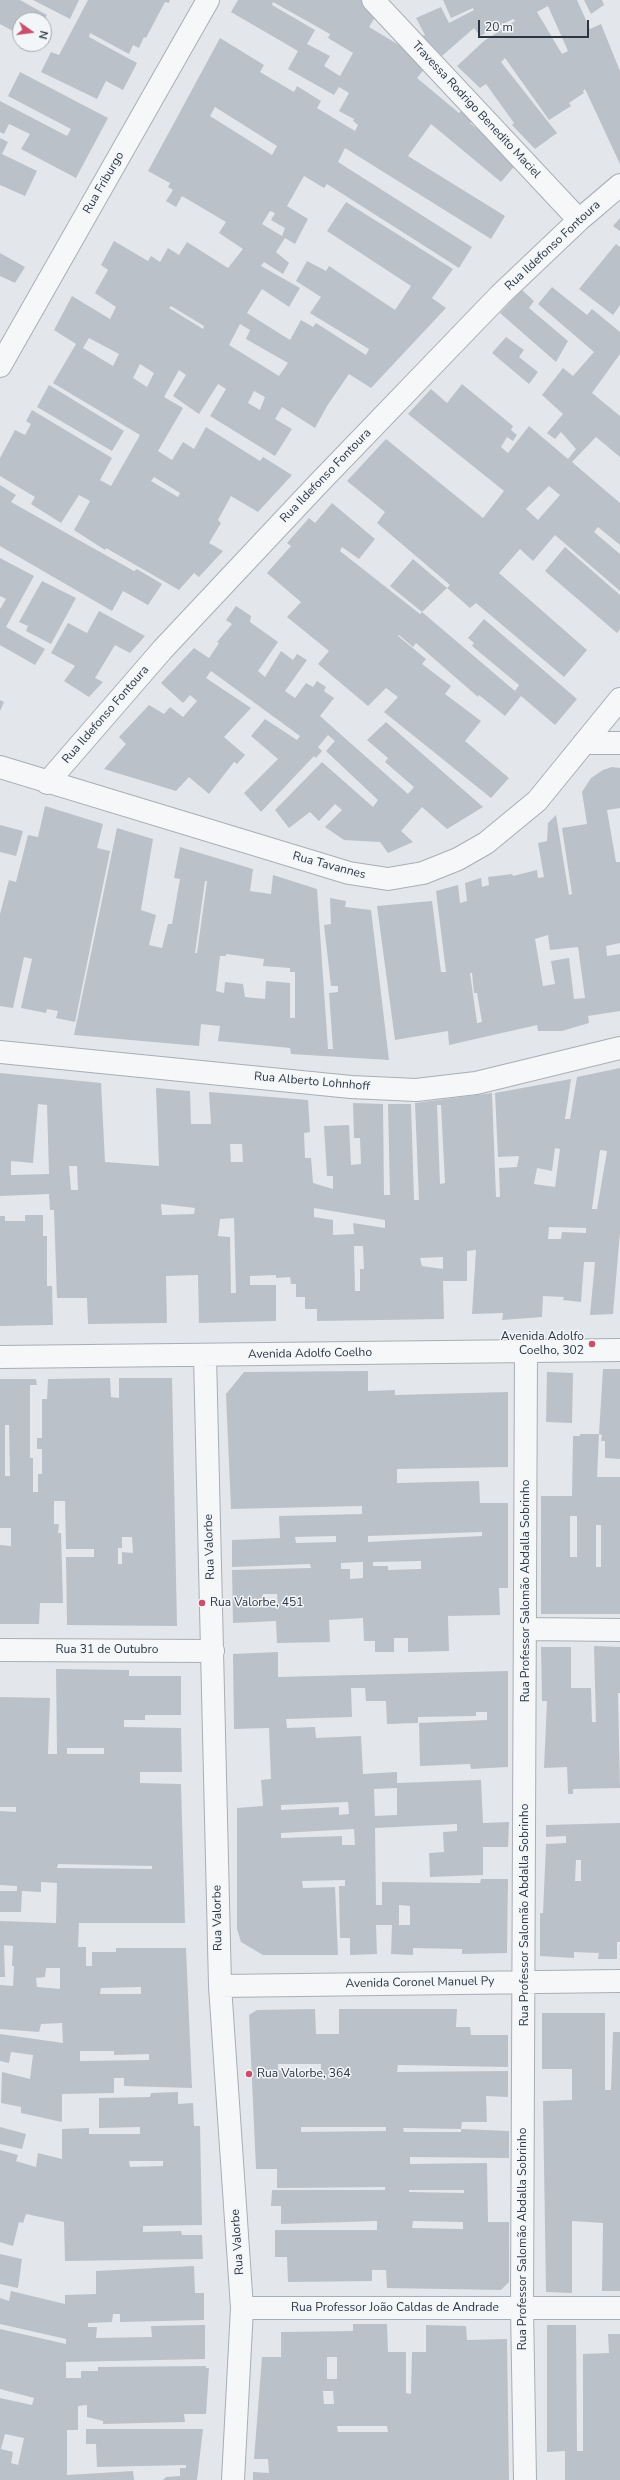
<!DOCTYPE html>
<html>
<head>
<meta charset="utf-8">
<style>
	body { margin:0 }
	#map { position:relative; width:620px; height:2480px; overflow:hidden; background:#e3e7eb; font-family:"Nunito Sans",sans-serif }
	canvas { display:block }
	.north { position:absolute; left:12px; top:12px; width:40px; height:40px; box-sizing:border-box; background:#f3f6f8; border:1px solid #a3a9b0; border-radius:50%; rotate:104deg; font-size:11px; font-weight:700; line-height:16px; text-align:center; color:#2c3643 }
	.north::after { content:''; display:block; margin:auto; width:14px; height:18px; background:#ca4f6d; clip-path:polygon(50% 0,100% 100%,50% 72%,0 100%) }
	.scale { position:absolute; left:478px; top:20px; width:111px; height:18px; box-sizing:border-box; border:2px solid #2c3643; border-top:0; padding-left:5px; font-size:12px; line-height:14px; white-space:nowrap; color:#2c3643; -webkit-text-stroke:3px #f3f6f8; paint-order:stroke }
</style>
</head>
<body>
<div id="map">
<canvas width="620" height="2480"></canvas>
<div class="north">N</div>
<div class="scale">20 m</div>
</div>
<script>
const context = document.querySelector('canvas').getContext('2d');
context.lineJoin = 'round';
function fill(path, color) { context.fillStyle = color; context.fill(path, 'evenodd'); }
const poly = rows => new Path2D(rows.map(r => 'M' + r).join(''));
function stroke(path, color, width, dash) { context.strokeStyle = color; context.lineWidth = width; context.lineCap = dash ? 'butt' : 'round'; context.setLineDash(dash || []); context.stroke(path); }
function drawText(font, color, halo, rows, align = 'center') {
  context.font = font + ' "Nunito Sans",sans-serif'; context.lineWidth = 3; context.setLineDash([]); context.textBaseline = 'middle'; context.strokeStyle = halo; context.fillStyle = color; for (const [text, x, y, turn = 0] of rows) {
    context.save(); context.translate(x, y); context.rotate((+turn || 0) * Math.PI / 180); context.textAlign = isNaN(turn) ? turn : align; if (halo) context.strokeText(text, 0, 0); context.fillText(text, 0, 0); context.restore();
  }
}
fill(poly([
	[0,0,20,0,47,15,44,20,20,20,20,35,0,24],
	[33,0,79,0,70,19],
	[88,0,170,0,169,3,165,2,146,38,144,37,139,48,133,45,129,54,90,33,89,37,137,63,123,90,106,81,97,99,41,72,51,52,59,55],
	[238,0,363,0,377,14,369,27,404,48,426,67,417,78,459,113,465,107,476,118,470,123,518,162,501,182,431,124,408,156,505,216,491,239,345,148,338,162,472,247,459,268,327,184,324,188,304,176,287,206,308,219,295,244,285,238,276,252,289,263,283,274,264,262,261,266,300,288,289,307,262,289,247,313,290,340,301,320,313,327,316,323,366,355,369,349,310,313,321,297,296,281,307,261,326,271,329,266,395,310,411,286,327,231,346,202,453,269,432,298,446,308,371,388,349,374,327,406,315,428,282,407,275,419,292,429,275,456,210,416,226,389,218,384,199,414,173,396,186,375,179,370,164,397,183,408,158,451,172,460,183,442,194,449,206,427,260,461,263,457,292,475,258,512,231,496,218,520,221,523,209,543,223,551,199,577,194,573,179,590,106,548,105,550,74,530,90,501,79,495,61,523,31,504,35,497,0,476,0,458,15,430,25,435,31,424,26,421,32,410,112,458,100,480,111,486,140,435,53,383,76,344,54,330,72,296,110,319,116,307,95,293,108,270,101,265,114,241,148,261,151,256,160,262,168,248,179,255,187,242,228,268,243,249,219,233,226,222,182,196,176,207,166,201,173,190,168,187,170,183,148,171,220,38,264,65,260,72,294,92,297,86,321,101,317,108,355,131,358,125,353,121,354,119,339,111,349,93,339,87,334,95,288,69,298,51,231,12],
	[273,2,330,34,328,38,353,53,340,76,324,66,330,56,307,44,315,30,272,5],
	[215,107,277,146,272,155,210,116],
	[270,211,275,213,271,220,285,228,282,236,262,224],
	[171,306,204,326,203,329,169,308],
	[240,324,250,330,246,339,288,363,279,376,229,345],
	[89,338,119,354,113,366,83,348],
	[140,364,154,373,147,387,133,378],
	[254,391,265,397,260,410,248,403],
	[154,477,180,493,178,497,151,481],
	[443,0,577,0,590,29,601,24,620,71,620,164,585,89,583,91,584,93,569,103,571,106,549,120,505,58,501,62,557,133,535,149,512,125,514,123,486,84,480,88,457,66,484,41,515,21,513,19,480,36,474,28,442,56,422,36,425,35,416,18,441,7,449,23,474,10,473,8,451,18],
	[548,6,568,51,562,54,537,12],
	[584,0,602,0,604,5,591,14],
	[20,72,108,118,76,178,21,149,30,134,9,124,4,134,0,132,0,101,67,136,71,129,8,96],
	[0,138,8,142,2,154,37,171,25,196,0,185],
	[620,218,620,231,613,226],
	[616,244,620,247,620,305,613,315,579,289],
	[0,253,25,267,15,283,0,276],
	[552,287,587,315,592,309,620,332,620,354,592,393,620,416,620,457,596,437,572,462,620,503,620,545,598,527,594,532,620,554,620,591,555,535,533,561,520,549,499,573,587,650,564,677,476,603,470,608,447,588,450,585,377,523,385,512,347,481,386,439,483,518,504,491,408,414,431,389,447,403,462,384,513,426,511,430,517,435,513,441,507,437,501,447,508,453,529,426,568,459,576,449,561,432,555,439,547,433,563,414,542,395,563,368,573,376,594,352,538,304],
	[549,486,560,495,538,520,526,509],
	[522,290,534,301,529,308,568,341,556,362,500,313],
	[506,337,524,350,519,357,538,372,529,384,492,353],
	[49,385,124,431,112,451,37,407],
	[0,485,16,495,11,502,134,571,137,569,162,584,148,605,123,591,112,611,0,546],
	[332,503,375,539,359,559,342,547,340,551,420,614,422,612,515,691,519,685,472,646,474,643,468,638,484,619,577,699,555,725,521,696,505,716,479,695,478,697,416,643,413,647,399,635,398,636,426,659,422,664,451,686,445,694,481,721,465,741,509,778,491,798,384,712,398,697,386,688,368,706,318,664,329,651,287,617,301,602,267,573,291,546,287,543,309,518,315,523],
	[565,547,620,595,620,629,617,633,545,571],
	[0,558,34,576,6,627,45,649,35,665,0,645,0,609,6,599,0,596],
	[413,559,447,588,422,612,390,586],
	[42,581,76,598,51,644,26,631,28,626,19,622],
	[236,606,251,616,250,622,278,642,258,671,265,677,281,651,293,660,297,654,307,660,285,691,295,698,306,683,313,687,317,681,326,687,324,691,334,698,320,716,408,794,414,787,385,762,388,758,367,740,386,722,483,807,447,829,422,807,401,831,413,842,388,853,380,842,344,840,325,827,342,810,335,804,319,821,310,812,289,828,275,810,322,762,373,807,378,800,326,751,335,741,328,735,318,747,322,751,316,758,314,756,261,812,244,793,278,759,251,736,265,719,297,740,300,736,211,671,206,678,251,708,224,737,245,755,237,764,234,762,209,794,189,777,176,791,104,769,126,744,119,737,149,705,164,714,170,707,183,717,197,701,190,695,183,703,161,683,194,648,209,658,219,643,217,642,232,624,226,620],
	[99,611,145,636,130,653,115,645,95,678,103,682,89,697,64,681,75,666,51,653,68,623,87,633],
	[0,700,4,702,0,711],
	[612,767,620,768,620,808,607,810,616,862,620,862,620,943,606,946,607,956,620,954,620,1011,588,1016,589,1023,562,1031,538,1031,537,1025,449,1045,448,1031,395,1040,377,906,432,901,441,972,446,972,436,891,458,885,460,903,467,901,465,883,481,878,482,887,489,885,488,877,512,874,513,876,537,870,538,878,544,877,538,843,547,841,548,823,556,815,569,895,572,894,562,828,587,824,582,792,591,778,603,770],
	[548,935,550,950,578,947,585,998,574,999,569,958,551,961,555,984,543,986,535,939],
	[470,973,472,973,474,993,477,993,482,1022,477,1023],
	[45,806,103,824,97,848,110,851,75,1022,56,1018,58,1011,47,1009,46,1013,21,1008,32,959,24,957,13,1008,0,1006,0,914,9,880,16,882,28,835,38,837],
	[0,825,23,831,16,856,0,852],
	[117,828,153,839,141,910,156,915,149,945,162,948,158,964,168,924,172,924,180,879,174,878,180,847,253,869,250,891,271,894,273,875,317,889,328,1049,333,1049,329,993,338,992,338,986,331,986,324,925,331,924,330,898,346,901,345,907,371,910,389,1060,291,1054,290,1048,218,1041,220,1026,201,1024,199,1046,74,1035],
	[205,881,207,881,197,953,195,953],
	[226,954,264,959,263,966,290,968,290,972,295,972,295,1018,290,1018,290,983,266,981,265,999,245,997,243,984,225,982,224,993,216,991,220,956,226,956],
	[620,1068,620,1232,613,1314,590,1315,595,1262,584,1262,581,1302,563,1300,564,1297,543,1296,542,1317,502,1320,503,1313,472,1314,476,1250,467,1251,467,1281,443,1281,444,1319,317,1321,317,1309,305,1309,305,1297,296,1297,296,1284,291,1284,290,1277,276,1278,276,1275,250,1276,250,1285,276,1285,276,1321,199,1323,198,1275,166,1276,167,1323,88,1324,87,1298,57,1298,54,1210,50,1210,49,1194,0,1196,0,1073,101,1083,105,1162,159,1166,156,1088,190,1091,191,1124,211,1124,209,1092,308,1100,310,1132,304,1133,305,1158,311,1158,313,1183,333,1189,333,1176,327,1176,324,1126,349,1125,351,1165,361,1164,360,1138,354,1138,353,1103,383,1104,384,1195,390,1195,388,1104,411,1104,414,1200,419,1200,415,1103,492,1093,496,1197,500,1197,499,1168,517,1167,519,1156,498,1157,495,1093,571,1079,565,1119,570,1119,577,1077],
	[38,1104,47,1105,49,1174,11,1175,11,1161,33,1163],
	[437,1105,441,1105,445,1183,440,1184],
	[230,1144,242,1144,243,1162,231,1162],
	[555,1148,560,1149,555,1187,534,1184,537,1168,552,1171],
	[600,1150,607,1151,605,1163,597,1209,592,1209],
	[69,1166,77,1166,78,1190,71,1190],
	[161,1204,195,1208,194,1214,162,1215],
	[314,1208,385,1220,385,1228,353,1223,354,1234,333,1235,333,1220,314,1217],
	[234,1218,236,1293,231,1293,230,1237,218,1236,220,1219],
	[549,1227,586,1228,586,1233,562,1232,561,1239,548,1239],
	[354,1246,363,1246,364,1269,360,1269,360,1291,355,1291],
	[443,1257,443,1269,422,1266,420,1258],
	[25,1215,43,1215,43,1236,47,1236,47,1286,52,1286,53,1325,0,1326,0,1216,5,1216,5,1221,25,1221],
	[603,1369,620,1369,620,1459,605,1458,605,1441,601,1441,602,1435,599,1434],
	[368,1371,368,1391,395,1390,395,1395,508,1392,508,1467,397,1469,397,1483,479,1481,480,1503,508,1503,508,1588,499,1588,500,1615,448,1616,449,1651,408,1652,408,1638,394,1638,394,1652,375,1652,375,1641,364,1641,363,1618,329,1620,330,1642,277,1643,276,1621,233,1623,232,1570,311,1568,310,1564,232,1567,232,1540,280,1538,279,1516,362,1514,362,1506,231,1509,226,1394,244,1372],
	[482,1532,482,1536,368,1542,368,1536],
	[336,1536,336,1542,296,1543,295,1537],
	[421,1561,421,1569,388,1570,388,1566,373,1566,373,1562],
	[363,1562,363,1578,350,1579,350,1569,341,1569,341,1563],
	[263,1594,277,1594,278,1606,267,1606,267,1601,263,1601],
	[547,1372,573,1373,572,1423,546,1422],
	[110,1378,111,1397,119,1398,119,1378,172,1378,177,1626,67,1625,66,1557,94,1557,94,1549,66,1549,65,1501,54,1501,54,1524,59,1524,58,1533,61,1533,63,1603,40,1603,39,1624,0,1624,0,1545,11,1546,11,1528,0,1528,0,1379,36,1379,37,1385,30,1385,30,1458,33,1458,33,1492,38,1492,38,1474,42,1474,42,1449,37,1449,37,1438,42,1438,42,1399,47,1399,48,1379],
	[5,1425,9,1425,10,1476,5,1476],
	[122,1537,132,1537,133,1553,122,1552,122,1564,118,1564,118,1548,122,1548],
	[580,1434,599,1434,597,1477,620,1477,620,1614,541,1614,541,1496,572,1496,573,1436,580,1436],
	[570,1516,577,1516,577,1557,570,1557],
	[596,1525,601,1525,601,1567,596,1567],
	[594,1646,620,1647,620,1693,618,1693,620,1788,573,1789,573,1794,568,1794,567,1767,544,1768,547,1701,542,1701,541,1647,571,1647,571,1688,591,1688,592,1722,596,1722],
	[278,1652,278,1677,508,1671,508,1767,471,1769,470,1764,420,1766,419,1723,487,1720,487,1712,476,1712,476,1716,418,1717,418,1723,387,1724,386,1701,366,1701,365,1688,351,1688,352,1717,286,1719,287,1728,315,1727,316,1738,361,1736,363,1774,397,1772,397,1783,481,1780,483,1823,509,1822,508,1847,483,1847,483,1875,430,1877,429,1853,444,1852,443,1832,457,1831,457,1824,375,1828,376,1905,382,1905,382,1882,480,1883,481,1879,508,1879,507,1953,462,1954,462,1949,413,1948,413,1955,391,1954,392,1925,376,1925,377,1954,350,1955,350,1938,340,1938,339,1886,345,1886,345,1880,302,1881,303,1888,335,1887,338,1955,263,1955,241,1942,237,1929,237,1808,263,1806,261,1780,271,1779,269,1728,234,1729,233,1654],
	[397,1788,397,1815,375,1816,374,1789],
	[348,1802,349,1814,339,1815,339,1807,281,1810,281,1805],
	[354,1829,355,1845,342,1845,342,1836,281,1838,281,1833],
	[399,1905,410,1906,410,1925,399,1925],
	[56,1669,129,1670,129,1676,181,1676,181,1715,145,1715,145,1720,124,1720,124,1727,181,1728,182,1772,140,1772,140,1783,181,1784,185,1923,79,1923,78,1947,86,1947,86,1966,92,1966,92,1952,116,1952,116,1948,186,1948,192,2088,124,2086,124,2078,114,2078,114,2093,62,2094,62,2122,21,2113,21,2107,1,2103,2,2072,30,2079,33,2055,11,2052,9,2063,0,2061,0,2034,63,2043,62,2023,41,2024,39,2032,0,2029,0,1985,13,1986,14,1966,12,1966,13,1946,4,1945,5,1977,0,1977,0,1921,56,1923,57,1883,41,1882,41,1892,22,1891,21,1912,0,1912,0,1891,17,1891,17,1886,0,1885,0,1811,16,1812,16,1807,0,1807,0,1697,50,1698,48,1754,57,1754],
	[67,1748,104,1748,104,1754,67,1754],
	[58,1864,152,1866,152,1869,57,1868],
	[46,1968,60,1968,60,1989,37,1987,36,1978,45,1977],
	[141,1987,141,1994,100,1994,101,1988],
	[80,2051,114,2051,114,2055,149,2054,149,2060,80,2061],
	[620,1823,620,1942,617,1942,617,1959,598,1959,599,1953,574,1952,574,1958,540,1956,540,1913,543,1913,546,1844,566,1843,566,1836,546,1837,546,1825],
	[576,1860,581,1860,581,1881,575,1881],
	[315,2009,316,2034,339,2034,339,2009,457,2009,456,2027,470,2027,471,2035,508,2035,508,2067,398,2065,397,2072,508,2071,508,2097,486,2096,487,2122,462,2122,461,2129,403,2128,404,2132,461,2132,461,2129,509,2131,509,2158,410,2157,410,2164,487,2163,488,2222,509,2222,509,2282,501,2290,387,2288,386,2270,372,2270,372,2281,288,2282,287,2257,275,2257,275,2230,377,2230,377,2221,281,2224,281,2206,271,2206,272,2190,385,2190,385,2187,277,2188,277,2169,256,2169,249,2015,257,2010],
	[278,2064,321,2064,321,2074,278,2070],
	[301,2127,386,2127,386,2131,301,2132],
	[409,2190,464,2190,464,2193,409,2192],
	[413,2221,463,2222,463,2229,412,2228],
	[542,2013,605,2013,605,2090,611,2090,613,2032,620,2032,620,2291,602,2291,603,2223,572,2221,572,2293,546,2292,543,2101,572,2100,572,2069,542,2069],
	[178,2092,178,2104,193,2103,194,2126,200,2126,202,2225,143,2226,143,2232,181,2231,182,2235,202,2235,203,2259,65,2261,64,2222,26,2214,23,2223,19,2222,13,2246,0,2242,0,2150,18,2155,16,2161,36,2167,38,2153,62,2159,62,2129,89,2128,89,2134,140,2134,140,2127,99,2128,99,2098,150,2097,151,2093],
	[129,2161,163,2161,163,2166,130,2167],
	[0,2127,26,2134,22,2149,0,2144],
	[0,2254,22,2259,18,2288,0,2284],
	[194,2266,195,2293,204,2293,204,2320,120,2322,120,2314,113,2314,112,2322,88,2323,88,2327,97,2327,96,2338,152,2337,151,2326,205,2325,205,2359,66,2362,66,2378,81,2378,81,2371,98,2371,98,2367,206,2366,206,2368,209,2368,206,2414,184,2414,185,2422,103,2424,103,2421,87,2417,87,2405,78,2406,78,2430,67,2430,67,2475,133,2471,134,2480,0,2480,0,2398,32,2405,34,2398,0,2389,0,2329,66,2344,66,2339,0,2324,0,2298,9,2301,11,2291,65,2304,65,2295,96,2294,96,2271],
	[5,2434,24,2438,18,2465,11,2463,13,2452,1,2449],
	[353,2324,387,2324,388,2352,406,2352,406,2393,411,2394,412,2352,426,2352,426,2325,466,2326,467,2340,507,2339,509,2480,253,2480,253,2472,269,2473,268,2459,254,2459,262,2357,281,2357,281,2332,353,2331],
	[327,2357,337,2357,337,2379,327,2379],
	[323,2391,333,2391,334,2404,324,2404],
	[337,2426,387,2426,388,2432,338,2432],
	[547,2325,576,2325,577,2451,583,2451,583,2354,609,2353,608,2334,620,2334,620,2480,565,2480,565,2451,547,2452],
	[86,2429,203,2429,197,2480,163,2480,166,2477,180,2476,180,2468,186,2468,186,2465,97,2467,96,2444,86,2444]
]), '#bbc1c8');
const minor = poly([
	[373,0,579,220],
	[0,366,208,0],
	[584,743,620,743],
	[0,767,349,873,388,879,423,873,458,859,486,843,537,801,620,699],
	[47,783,163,649,317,485,500,295,579,220,620,185],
	[0,1052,351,1087,416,1090,476,1083,620,1048],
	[205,1356,220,1986,242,2308,233,2480],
	[0,1357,620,1350],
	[526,1629,620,1630],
	[0,1650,213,1651],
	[220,1986,620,1981],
	[242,2308,620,2308],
	[525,2480,522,2308,526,1350]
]);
stroke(minor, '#a8aeb5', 24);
stroke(minor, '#f6f7f9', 22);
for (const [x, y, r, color] of [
	[592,1344,4,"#ca4f6d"],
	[202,1603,4,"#ca4f6d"],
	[249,2074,4,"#ca4f6d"]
]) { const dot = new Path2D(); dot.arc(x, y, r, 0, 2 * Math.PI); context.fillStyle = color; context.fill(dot); stroke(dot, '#f3f6f8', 1.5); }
drawText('12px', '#2c3643', '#f3f6f8', [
	["Travessa Rodrigo Benedito Maciel",476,110,47],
	["Rua Friburgo",104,183,-60],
	["Rua Ildefonso Fontoura",553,246,-43],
	["Rua Ildefonso Fontoura",326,476,-46],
	["Rua Ildefonso Fontoura",106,715,-49],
	["Rua Tavannes",329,866,15],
	["Rua Alberto Lohnhoff",312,1082,5],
	["Avenida Adolfo Coelho",310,1354,-1],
	["Rua Valorbe",210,1547,-92],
	["Rua Professor Salomão Abdalla Sobrinho",526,1591,-90],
	["Rua 31 de Outubro",107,1650],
	["Rua Professor Salomão Abdalla Sobrinho",525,1915,-90],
	["Rua Valorbe",218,1918,-91],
	["Avenida Coronel Manuel Py",420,1983,-1],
	["Rua Professor Salomão Abdalla Sobrinho",523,2239,-90],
	["Rua Valorbe",238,2242,-94],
	["Rua Professor João Caldas de Andrade",395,2308]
]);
drawText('12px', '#2c3643', '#f3f6f8', [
	["Avenida Adolfo",584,1337,"right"],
	["Coelho, 302",584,1351,"right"],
	["Rua Valorbe, 451",210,1603],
	["Rua Valorbe, 364",257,2074]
], 'left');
</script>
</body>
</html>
